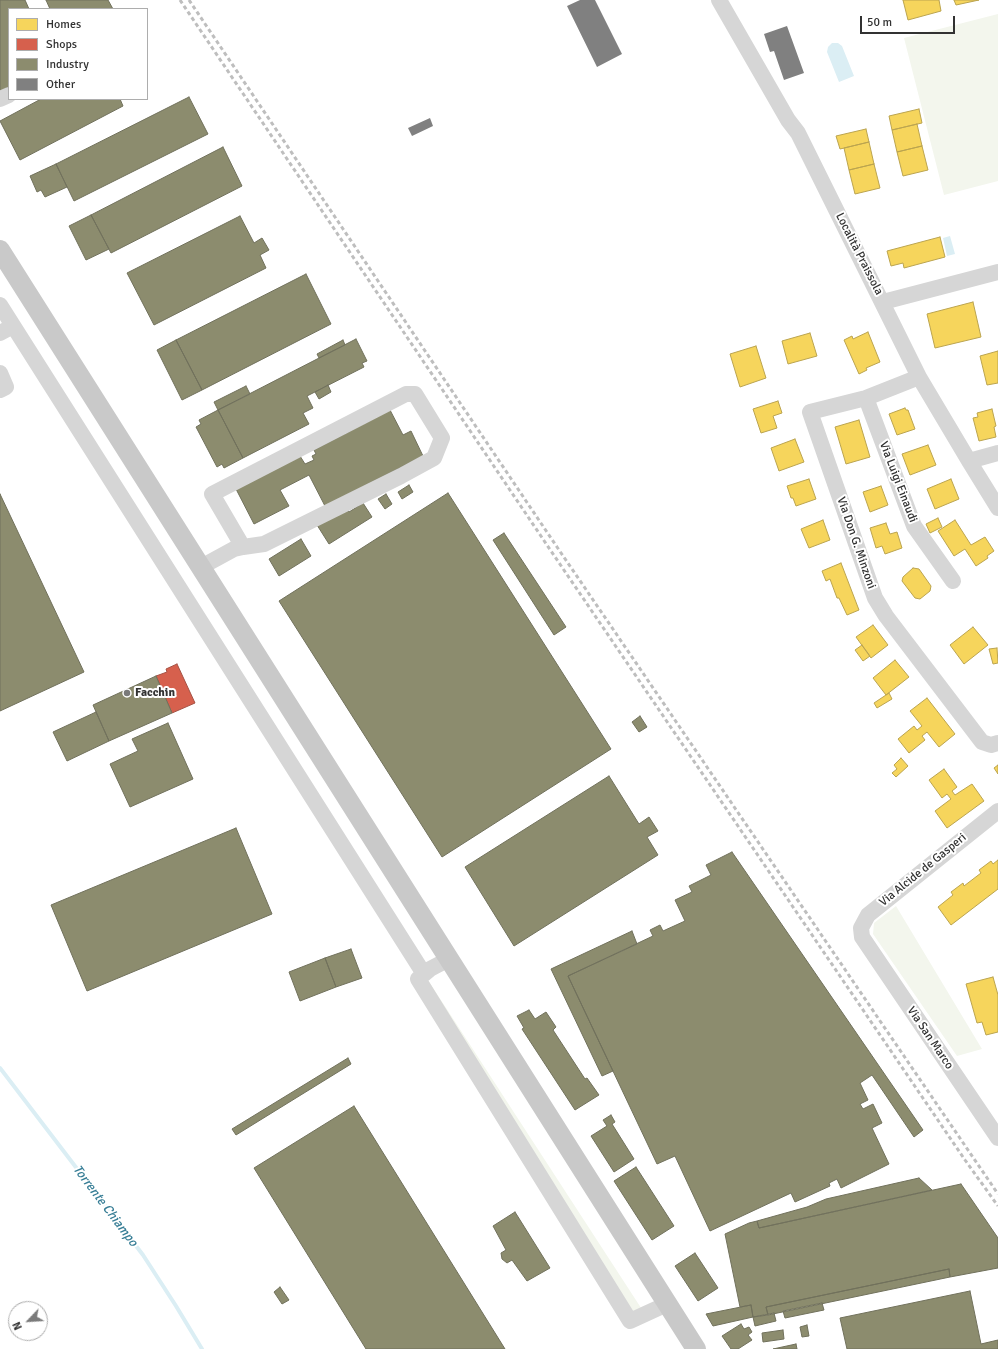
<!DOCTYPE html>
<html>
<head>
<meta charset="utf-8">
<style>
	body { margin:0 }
	#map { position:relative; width:998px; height:1349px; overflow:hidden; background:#fff; font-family:Signika,sans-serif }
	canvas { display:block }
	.legend { position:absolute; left:8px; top:8px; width:140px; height:92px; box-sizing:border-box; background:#fff; border:1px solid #adadad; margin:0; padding:5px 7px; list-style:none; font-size:12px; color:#323232 }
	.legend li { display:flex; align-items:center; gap:8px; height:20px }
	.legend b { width:20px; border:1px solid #adadad }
	.north { position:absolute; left:8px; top:1301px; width:40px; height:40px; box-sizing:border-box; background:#fff; border:1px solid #adadad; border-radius:50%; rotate:245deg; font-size:11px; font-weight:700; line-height:16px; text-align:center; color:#323232 }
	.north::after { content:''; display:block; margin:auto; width:14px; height:18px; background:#7a7a7a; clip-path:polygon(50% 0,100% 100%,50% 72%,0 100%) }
	.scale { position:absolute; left:860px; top:16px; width:95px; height:18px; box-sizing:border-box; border:2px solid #323232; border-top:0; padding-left:5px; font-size:12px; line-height:14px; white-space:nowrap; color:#323232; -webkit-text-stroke:3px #fff; paint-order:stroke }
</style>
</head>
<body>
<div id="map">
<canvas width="998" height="1349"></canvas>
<ul class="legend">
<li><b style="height:11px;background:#f6d55c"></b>Homes</li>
<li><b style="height:11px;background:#d6604d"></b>Shops</li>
<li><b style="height:11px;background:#8c8c6e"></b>Industry</li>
<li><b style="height:11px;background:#808080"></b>Other</li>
</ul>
<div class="north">N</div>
<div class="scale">50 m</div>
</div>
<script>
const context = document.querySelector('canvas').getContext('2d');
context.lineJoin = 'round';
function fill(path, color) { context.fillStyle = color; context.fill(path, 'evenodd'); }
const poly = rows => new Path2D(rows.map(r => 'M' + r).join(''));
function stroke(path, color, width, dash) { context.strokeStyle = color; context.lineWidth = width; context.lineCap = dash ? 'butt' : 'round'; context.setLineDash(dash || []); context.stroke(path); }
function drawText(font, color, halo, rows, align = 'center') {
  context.font = font + ' Signika,sans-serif'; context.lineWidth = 4; context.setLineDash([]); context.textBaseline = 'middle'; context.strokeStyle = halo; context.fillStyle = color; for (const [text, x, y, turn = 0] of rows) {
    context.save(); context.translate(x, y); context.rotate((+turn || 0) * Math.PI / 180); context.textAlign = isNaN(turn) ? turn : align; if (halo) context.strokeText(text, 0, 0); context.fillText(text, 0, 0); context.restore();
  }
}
fill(poly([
	[998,14,998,181,944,195,904,38],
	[896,906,982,1049,957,1056,873,934,874,923],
	[424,974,645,1314,630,1321,418,979]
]), '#f3f6ed');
fill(poly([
	[832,43,838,43,842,46,854,76,839,82,827,52,828,47],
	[950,236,955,254,947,256,943,238]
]), '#dbeef4');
const homes = poly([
	[903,0,939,0,941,11,908,20,903,0],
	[954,0,979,0,956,5,954,0],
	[919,109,922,123,892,130,889,116,919,109],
	[917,124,922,146,897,152,892,130,917,124],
	[866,129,869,142,840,149,836,136,866,129],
	[869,142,874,164,849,170,844,148,869,142],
	[922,146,928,170,903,176,897,152,922,146],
	[874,164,880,188,855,194,849,170,874,164],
	[940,237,945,257,904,268,903,263,891,266,887,251,940,237],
	[973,302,981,337,935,348,927,314,973,302],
	[868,332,880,362,866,368,867,370,859,374,844,340,852,336,853,339,868,332],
	[810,333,817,356,788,364,782,341,810,333],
	[756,346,766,378,740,387,730,354,756,346],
	[998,351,998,383,987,385,980,356,998,351],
	[778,401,782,413,773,416,777,428,761,433,753,409,778,401],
	[905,408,906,410,908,410,915,429,897,435,889,414,905,408],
	[992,409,996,426,994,427,996,437,979,441,973,418,978,417,977,413,992,409],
	[859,420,870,457,846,464,835,427,859,420],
	[795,439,804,462,779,471,771,448,795,439],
	[928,445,936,465,910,475,902,454,928,445],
	[809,479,816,499,796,506,793,498,791,498,787,486,809,479],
	[951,479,959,499,935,509,927,489,951,479],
	[881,486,888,505,870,512,863,492,881,486],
	[938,518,942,527,930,533,926,524,938,518],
	[823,520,830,540,809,548,801,529,823,520],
	[955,520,971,545,985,537,994,551,987,556,988,558,976,566,965,549,954,556,938,531,955,520],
	[886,523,890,534,897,532,902,548,885,554,882,546,876,548,870,528,886,523],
	[841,563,859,610,847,615,839,598,837,598,830,579,826,581,822,571,841,563],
	[913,568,919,569,931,586,930,591,920,599,915,598,902,581,903,577,913,568],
	[873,625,888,645,871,658,856,637,873,625],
	[973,627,988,645,964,664,950,645,973,627],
	[862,645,870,656,863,661,855,650,862,645],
	[997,648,998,663,993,664,989,649,997,648],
	[895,660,909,677,886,695,873,678,895,660],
	[889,693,892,699,877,708,874,703,889,693],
	[927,698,955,734,939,747,927,732,922,736,925,740,909,753,898,739,914,726,917,730,922,726,910,711,927,698],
	[901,758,908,766,896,777,892,773,897,769,894,765,901,758],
	[998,765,998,774,994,768,998,765],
	[944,769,957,787,952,791,955,795,972,784,984,801,947,828,935,811,951,799,947,794,942,798,929,780,944,769],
	[998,860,998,889,951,925,938,907,953,895,951,892,963,883,964,886,981,873,979,870,991,861,993,864,998,860],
	[993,977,998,995,998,1032,986,1035,982,1022,977,1023,966,984,993,977]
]);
fill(homes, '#f6d55c');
stroke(homes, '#bba44f', 1);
const shops = poly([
	[177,664,195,703,172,713,156,676,167,672,166,669,177,664]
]);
fill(shops, '#d6604d');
stroke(shops, '#a55245', 1);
const industry = poly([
	[0,0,25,0,29,9,9,9,9,87,0,91,0,0],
	[46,0,108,0,113,9,50,9,46,0],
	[189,97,208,134,74,201,56,164,189,97],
	[41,99,120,99,123,106,20,160,0,121,41,99],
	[223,147,242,186,111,253,91,215,223,147],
	[56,164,67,187,45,197,41,190,37,192,30,176,56,164],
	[91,215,109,249,86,260,69,226,91,215],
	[240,216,254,243,262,238,269,250,260,255,266,268,154,325,127,273,240,216],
	[306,274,331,324,202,390,176,340,306,274],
	[356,339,367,361,362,363,364,367,307,396,313,408,303,413,309,424,243,458,218,410,356,339],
	[176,340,202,390,182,400,157,350,176,340],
	[343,340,345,345,319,358,317,354,343,340],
	[328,385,331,392,319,399,315,392,328,385],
	[246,386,250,394,218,410,214,402,246,386],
	[218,410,243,458,224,468,222,464,217,467,196,427,201,424,199,420,218,410],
	[390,410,403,435,411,431,423,456,325,506,309,475,280,490,289,506,254,524,236,489,300,456,305,464,314,460,312,456,316,454,314,450,390,410],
	[409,485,413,492,402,499,398,492,409,485],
	[448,493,611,749,442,857,279,601,448,493],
	[0,494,84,672,0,711,0,494],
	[386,494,392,504,385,509,378,499,386,494],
	[363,503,372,517,329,544,317,525,347,509,349,512,363,503],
	[504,533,566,627,554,635,493,540,504,533],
	[301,539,311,556,279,576,269,559,301,539],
	[156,676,172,713,109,741,93,705,156,676],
	[96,712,109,741,67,761,53,732,96,712],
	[640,716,647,727,639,732,632,722,640,716],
	[168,723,193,779,130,807,110,764,138,751,132,739,168,723],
	[609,776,639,824,649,817,658,831,647,837,658,855,514,946,465,867,609,776],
	[236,828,272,914,87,991,51,905,236,828],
	[732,852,923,1130,914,1137,872,1075,860,1083,868,1100,860,1104,863,1109,873,1104,882,1123,872,1128,889,1164,841,1188,837,1179,829,1183,830,1186,795,1202,791,1193,710,1231,675,1156,657,1164,568,976,653,936,650,930,660,925,663,931,685,921,675,900,692,892,689,886,711,875,706,865,732,852],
	[632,931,637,944,568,976,613,1071,602,1076,551,969,632,931],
	[351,949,362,978,336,987,325,958,351,949],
	[325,958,336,987,300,1001,289,972,325,958],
	[529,1010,535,1019,546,1012,556,1027,553,1030,585,1079,587,1078,599,1095,575,1110,522,1029,524,1028,517,1016,529,1010],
	[348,1058,351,1064,236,1135,232,1129,348,1058],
	[354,1106,505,1349,366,1349,254,1168,354,1106],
	[611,1115,615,1122,612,1124,634,1159,614,1172,591,1136,607,1126,603,1120,611,1115],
	[636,1167,674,1226,652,1240,614,1181,636,1167],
	[919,1178,932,1190,759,1228,757,1221,807,1207,826,1199,919,1178],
	[961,1184,998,1238,998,1268,950,1277,949,1269,766,1307,768,1315,753,1317,751,1305,740,1307,725,1234,749,1223,757,1221,759,1228,961,1184],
	[515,1212,550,1268,527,1281,512,1260,507,1263,502,1259,501,1253,506,1250,493,1226,515,1212],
	[695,1253,718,1288,698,1301,675,1266,695,1253],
	[949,1269,950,1277,768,1315,766,1307,949,1269],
	[280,1287,289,1300,282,1304,274,1292,280,1287],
	[970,1291,981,1344,998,1340,998,1349,847,1349,840,1318,970,1291],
	[822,1303,824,1310,785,1318,783,1311,822,1303],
	[751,1305,753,1317,713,1326,706,1314,751,1305],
	[774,1313,776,1321,755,1326,753,1317,774,1313],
	[741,1324,744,1329,749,1327,752,1332,748,1335,752,1340,738,1349,731,1349,722,1336,741,1324],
	[807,1325,809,1336,802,1337,800,1327,807,1325],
	[783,1330,784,1339,763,1342,762,1333,783,1330],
	[796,1344,797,1349,773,1349,796,1344]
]);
fill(industry, '#8c8c6e');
stroke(industry, '#71715c', 1);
stroke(poly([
	[0,1068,143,1255,176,1306,202,1349]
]), '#dbeef4', 4);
fill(poly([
	[580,0,595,0,622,54,597,67,567,6],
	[787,26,804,73,784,80,774,51,770,52,764,34],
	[430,118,433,126,412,136,408,128]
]), '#808080');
stroke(poly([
	[719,0,788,120,798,133,919,377,969,461,998,508],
	[0,99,9,95],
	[883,302,998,272],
	[0,305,424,974],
	[0,333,13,326],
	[0,373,6,387,0,390],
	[919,377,866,398,810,412,875,598,886,616,982,742,991,745,998,743],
	[866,398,914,526,953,581],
	[969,461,998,453],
	[201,567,234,549,243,547,264,544,401,476,434,458,442,438,415,394,406,394,212,494,243,547],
	[998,811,868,915,861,928,862,937,998,1138],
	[449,959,430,969,418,979,630,1321,667,1304]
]), '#d6d6d6', 16);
stroke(poly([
	[0,250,696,1349]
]), '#c9c9c9', 20);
stroke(poly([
	[180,0,551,551,965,1160,998,1206],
	[189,0,557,547,998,1194]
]), '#bebebe', 3, [4, 3]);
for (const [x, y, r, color] of [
	[127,693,4,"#7a7a7a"]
]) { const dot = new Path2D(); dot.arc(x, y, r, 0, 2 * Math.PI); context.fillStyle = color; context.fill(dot); stroke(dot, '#fff', 1.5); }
drawText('12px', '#323232', '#fff', [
	["Località Praissola",859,254,63],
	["Via Luigi Einaudi",898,482,69],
	["Via Don G. Minzoni",856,543,71],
	["Via Alcide de Gasperi",923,870,-39],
	["Via San Marco",930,1038,56]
]);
drawText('bold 12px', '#323232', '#fff', [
	["Facchin",135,693]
], 'left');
drawText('italic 13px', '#367d95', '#fff', [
	["Torrente Chiampo",105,1206,53]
]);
</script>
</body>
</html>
